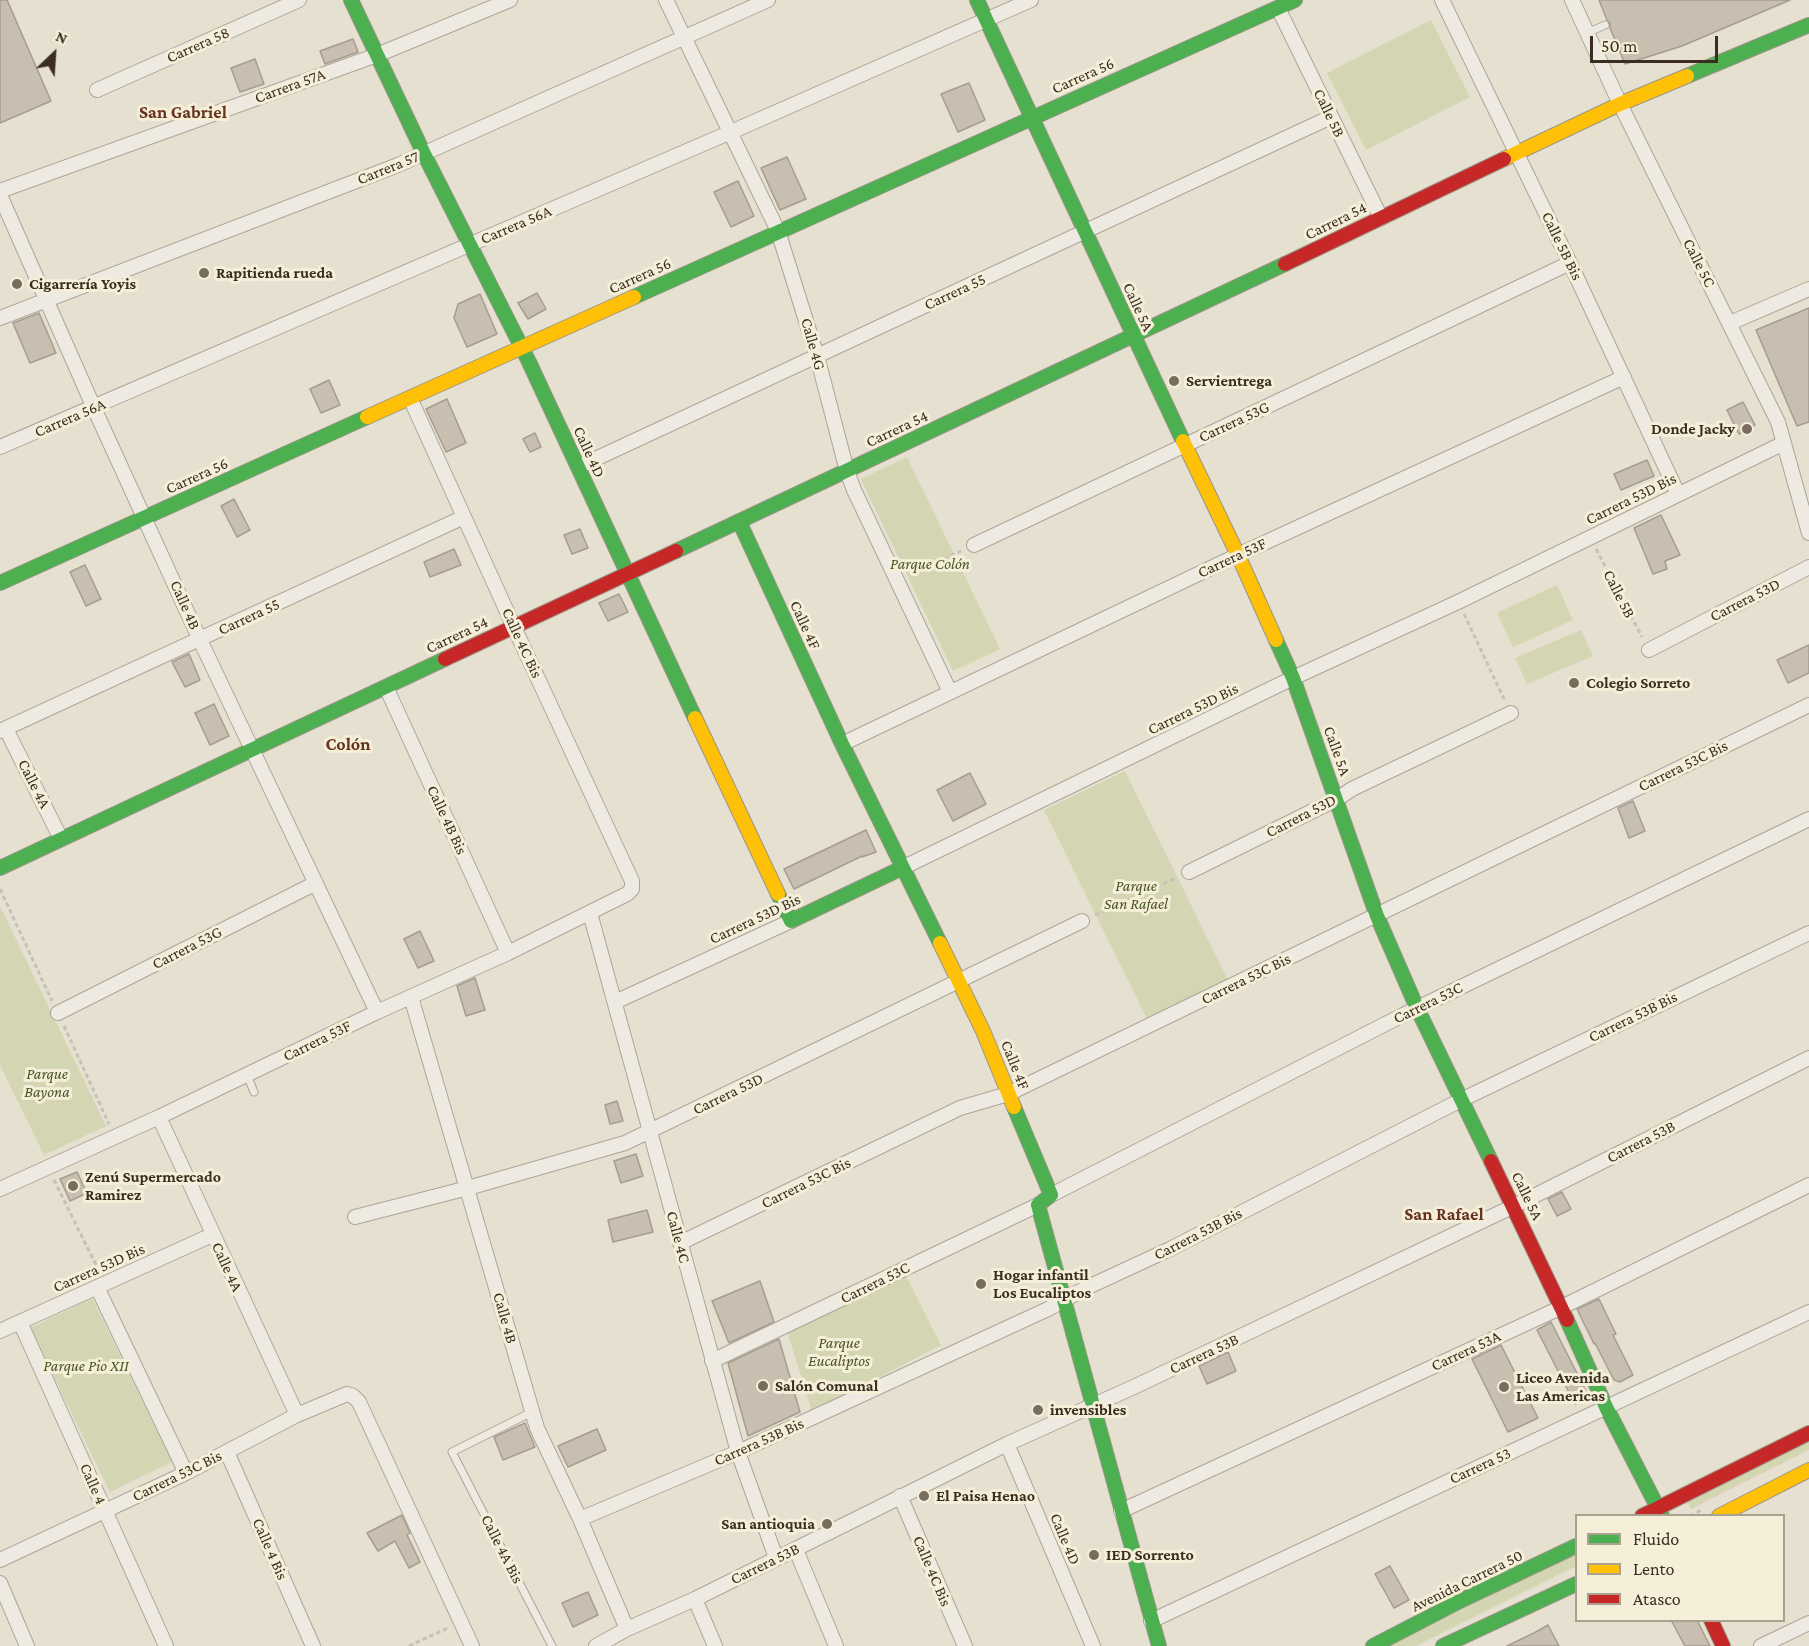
<!DOCTYPE html>
<html>
<head>
<meta charset="utf-8">
<style>
	body { margin:0 }
	#map { position:relative; width:1809px; height:1646px; overflow:hidden; background:#e6e0d0; font-family:"Crimson Pro",serif }
	canvas { display:block }
	.legend { position:absolute; left:1575px; top:1514px; width:210px; height:108px; box-sizing:border-box; background:#f5eed8; border:2px solid #aba18f; margin:0; padding:8px 10px; list-style:none; font-size:18px; color:#3b2e21 }
	.legend li { display:flex; align-items:center; gap:12px; height:30px }
	.legend b { width:30px; border:2px solid #aba18f }
	.north { position:absolute; left:24px; top:24px; width:60px; height:60px; -webkit-text-stroke:4px #f5eed8; paint-order:stroke; rotate:25deg; font-size:16px; font-weight:700; line-height:24px; text-align:center; color:#3b2e21 }
	.north::after { content:''; display:block; margin:auto; width:21px; height:27px; background:#3b2e21; clip-path:polygon(50% 0,100% 100%,50% 72%,0 100%) }
	.scale { position:absolute; left:1590px; top:36px; width:128px; height:27px; box-sizing:border-box; border:3px solid #3b2e21; border-top:0; padding-left:8px; font-size:18px; line-height:21px; white-space:nowrap; color:#3b2e21; -webkit-text-stroke:4px #f5eed8; paint-order:stroke }
</style>
</head>
<body>
<div id="map">
<canvas width="1809" height="1646"></canvas>
<ul class="legend">
<li><b style="height:8px;background:#4caf50"></b>Fluido</li>
<li><b style="height:8px;background:#ffc107"></b>Lento</li>
<li><b style="height:8px;background:#c62828"></b>Atasco</li>
</ul>
<div class="north">N</div>
<div class="scale">50 m</div>
</div>
<script>
const context = document.querySelector('canvas').getContext('2d');
context.lineJoin = 'round';
function fill(path, color) { context.fillStyle = color; context.fill(path, 'evenodd'); }
const poly = rows => new Path2D(rows.map(r => 'M' + r).join(''));
function stroke(path, color, width, dash) { context.strokeStyle = color; context.lineWidth = width; context.lineCap = dash ? 'butt' : 'round'; context.setLineDash(dash || []); context.stroke(path); }
function drawText(font, color, halo, rows, align = 'center') {
  context.font = font + ' "Crimson Pro",serif'; context.lineWidth = 6; context.setLineDash([]); context.textBaseline = 'middle'; context.strokeStyle = halo; context.fillStyle = color; for (const [text, x, y, turn = 0] of rows) {
    context.save(); context.translate(x, y); context.rotate((+turn || 0) * Math.PI / 180); context.textAlign = isNaN(turn) ? turn : align; if (halo) context.strokeText(text, 0, 0); context.fillText(text, 0, 0); context.restore();
  }
}
fill(poly([
	[1431,20,1470,97,1366,150,1327,73],
	[907,457,1000,649,953,671,861,479],
	[1557,585,1573,620,1513,647,1497,613],
	[1581,630,1593,656,1527,684,1515,658],
	[1125,771,1228,980,1147,1019,1044,810],
	[0,906,106,1126,44,1155,0,1065],
	[906,1276,941,1345,812,1412,787,1331],
	[92,1298,172,1462,110,1492,30,1328],
	[1809,1439,1809,1450,1691,1509,1686,1499],
	[1576,1553,1576,1566,1416,1646,1387,1646]
]), '#d4d5b3');
const building = poly([
	[0,0,7,0,51,101,0,123,0,0],
	[1599,0,1790,0,1682,46,1625,64,1610,28,1610,23,1607,20,1599,0],
	[353,39,358,52,325,64,320,51,353,39],
	[255,59,264,84,240,92,231,68,255,59],
	[969,83,985,120,958,132,941,94,969,83],
	[787,157,806,199,780,210,761,168,787,157],
	[738,181,754,216,731,227,714,192,738,181],
	[537,293,546,309,528,319,518,303,537,293],
	[480,294,497,334,467,347,454,318,458,304,480,294],
	[1809,308,1809,422,1797,426,1756,330,1809,308],
	[39,313,56,353,30,363,13,323,39,313],
	[329,380,340,405,321,413,310,389,329,380],
	[447,399,466,443,446,452,426,409,447,399],
	[1743,402,1755,425,1739,434,1727,410,1743,402],
	[535,433,541,447,530,452,523,439,535,433],
	[1647,460,1654,476,1621,490,1614,474,1647,460],
	[234,499,250,530,237,537,221,506,234,499],
	[1661,515,1680,555,1665,561,1667,569,1653,574,1634,528,1661,515],
	[580,529,588,548,572,554,564,535,580,529],
	[454,549,461,565,430,577,424,562,454,549],
	[85,565,101,599,86,606,70,572,85,565],
	[619,594,628,612,608,621,599,603,619,594],
	[1809,645,1809,673,1788,683,1777,660,1809,645],
	[189,654,200,680,185,687,172,662,189,654],
	[214,704,229,736,210,745,195,713,214,704],
	[970,773,986,804,953,821,937,790,970,773],
	[1633,801,1645,831,1629,838,1618,808,1633,801],
	[866,830,876,852,862,857,862,856,794,889,784,869,866,830],
	[420,931,434,961,418,968,404,939,420,931],
	[475,978,485,1010,466,1016,457,986,475,978],
	[617,1101,623,1121,610,1124,605,1105,617,1101],
	[636,1154,643,1176,621,1183,614,1161,636,1154],
	[77,1172,87,1193,70,1201,60,1179,77,1172],
	[1562,1192,1571,1209,1557,1216,1548,1199,1562,1192],
	[647,1210,653,1232,613,1242,608,1220,647,1210],
	[760,1281,774,1322,729,1343,712,1301,760,1281],
	[1599,1299,1616,1334,1613,1335,1633,1375,1620,1382,1614,1380,1595,1343,1594,1344,1577,1309,1599,1299],
	[1551,1322,1589,1397,1575,1404,1537,1330,1551,1322],
	[779,1339,800,1412,748,1436,728,1363,779,1339],
	[1501,1345,1538,1418,1508,1432,1472,1359,1501,1345],
	[1228,1352,1236,1371,1207,1384,1199,1366,1228,1352],
	[525,1423,535,1447,503,1460,494,1437,525,1423],
	[597,1429,606,1450,568,1467,558,1446,597,1429],
	[402,1515,410,1533,407,1535,420,1562,409,1568,395,1541,378,1551,367,1533,402,1515],
	[1390,1566,1409,1600,1394,1608,1375,1574,1390,1566],
	[588,1592,598,1615,573,1627,562,1603,588,1592],
	[1671,1620,1697,1620,1710,1646,1685,1646,1671,1620],
	[1548,1625,1559,1646,1507,1646,1534,1633,1548,1625]
]);
fill(building, '#c9bfb1');
stroke(building, '#a69c8f', 1.5);
const lane = poly([
	[1587,33,1605,25],
	[247,1075,254,1092],
	[532,1412,452,1452,552,1646]
]);
const street = poly([
	[666,0,778,231,817,356,847,471,854,490,950,692],
	[1442,0,1570,263,1678,494],
	[1572,0,1620,104,1778,422,1809,533],
	[1278,8,1381,218],
	[97,90,299,0],
	[0,191,377,55,510,0],
	[0,195,94,408,200,640,377,1012],
	[0,318,398,165,768,0],
	[1730,323,1809,289],
	[0,447,731,132,1031,0],
	[578,467,1331,117],
	[974,545,1570,263],
	[1649,650,1809,567],
	[386,687,508,953],
	[6,729,61,839],
	[0,731,464,517],
	[842,744,1238,555,1624,377],
	[902,868,1293,678,1458,602,1784,443],
	[1189,872,1337,799,1352,789,1511,713],
	[590,913,738,1452,776,1558],
	[411,997,537,1428,580,1519,627,1629],
	[615,1002,791,921],
	[58,1013,316,883],
	[159,1117,297,1415],
	[0,1189,159,1117,377,1012,508,953,627,894,632,889,632,881,514,627,410,398],
	[1051,1195,1405,1014,1809,819],
	[355,1217,468,1188,625,1143,1082,921],
	[680,1243,960,1108,1008,1094,1809,705],
	[97,1287,186,1473],
	[20,1322,166,1646],
	[0,1331,212,1235],
	[712,1361,1038,1205],
	[1007,1444,1093,1646],
	[227,1452,313,1646],
	[900,1496,965,1646],
	[1121,1511,1562,1307,1809,1185],
	[580,1519,738,1452,1048,1309,1086,1288,1170,1249,1461,1100,1809,933],
	[796,1550,836,1646],
	[0,1560,186,1473,297,1415,347,1394,353,1396,359,1402,472,1646],
	[0,1583,27,1646],
	[695,1599,715,1646],
	[1151,1621,1809,1312],
	[596,1646,627,1629,695,1599,1007,1444,1136,1386,1514,1206,1809,1058],
	[1761,1646,1809,1623]
]);
const fast = poly([
	[351,0,424,154,529,362,695,718],
	[977,0,1183,441],
	[1687,76,1809,25],
	[634,297,1295,0],
	[739,521,842,744,940,943],
	[676,551,1285,264],
	[0,583,367,417],
	[1276,640,1293,678,1377,916,1417,1008,1491,1161],
	[0,868,445,659],
	[778,894,791,921,902,868],
	[1014,1107,1051,1195,1038,1205,1159,1646],
	[1567,1320,1606,1407,1662,1516],
	[1373,1646,1460,1601,1576,1546],
	[1443,1646,1576,1584]
]);
const slow = poly([
	[1504,159,1620,104,1687,76],
	[367,417,634,297],
	[1183,441,1238,555,1276,640],
	[695,718,778,894],
	[940,943,983,1031,1014,1107],
	[1719,1516,1809,1470]
]);
const jam = poly([
	[1285,264,1504,159],
	[445,659,676,551],
	[1491,1161,1567,1320],
	[1642,1516,1809,1433],
	[1711,1620,1723,1646]
]);
stroke(lane, '#aba599', 9);
stroke(street, '#aba599', 16);
stroke(fast, '#9b9588', 16);
stroke(slow, '#9b9588', 16);
stroke(jam, '#9b9588', 16);
stroke(poly([
	[1596,549,1642,637],
	[910,575,961,551],
	[1464,614,1505,701],
	[0,889,52,1001],
	[1095,915,1176,878],
	[64,1026,109,1124],
	[54,1180,99,1271],
	[1690,1516,1702,1510],
	[409,1646,448,1628]
]), '#c7c1b8', 3, [4.5, 3]);
stroke(lane, '#eeeae2', 7);
stroke(street, '#eeeae2', 14);
stroke(fast, '#4caf50', 14);
stroke(slow, '#ffc107', 14);
stroke(jam, '#c62828', 14);
for (const [x, y, r, color] of [
	[204,273,6,"#776c5e"],
	[17,284,6,"#776c5e"],
	[1174,381,6,"#776c5e"],
	[1747,429,6,"#776c5e"],
	[1574,683,6,"#776c5e"],
	[73,1186,6,"#776c5e"],
	[981,1284,6,"#776c5e"],
	[763,1386,6,"#776c5e"],
	[1504,1387,6,"#776c5e"],
	[1038,1410,6,"#776c5e"],
	[924,1496,6,"#776c5e"],
	[827,1524,6,"#776c5e"],
	[1094,1555,6,"#776c5e"]
]) { const dot = new Path2D(); dot.arc(x, y, r, 0, 2 * Math.PI); context.fillStyle = color; context.fill(dot); stroke(dot, '#f5eed8', 2); }
drawText('16px', '#3b2e21', '#f5eed8', [
	["Carrera 58",198,45,-24],
	["Carrera 56",1083,76,-24],
	["Carrera 57A",290,86,-20],
	["Calle 5B",1329,113,64],
	["Carrera 57",388,168,-22],
	["Carrera 54",1336,221,-26],
	["Carrera 56A",516,225,-23],
	["Calle 5B Bis",1562,246,64],
	["Calle 5C",1699,263,63],
	["Carrera 56",640,276,-24],
	["Carrera 55",955,292,-25],
	["Calle 5A",1138,307,65],
	["Calle 4G",813,344,74],
	["Carrera 56A",70,418,-23],
	["Carrera 53G",1234,422,-25],
	["Carrera 54",897,429,-25],
	["Calle 4D",589,452,65],
	["Carrera 56",197,476,-24],
	["Carrera 53D Bis",1631,499,-26],
	["Carrera 53F",1232,558,-25],
	["Calle 5B",1619,594,63],
	["Carrera 53D",1745,600,-27],
	["Calle 4B",185,605,66],
	["Carrera 55",249,617,-25],
	["Calle 4F",805,625,65],
	["Carrera 54",457,635,-25],
	["Calle 4C Bis",522,643,65],
	["Carrera 53D Bis",1193,709,-26],
	["Calle 5A",1337,751,70],
	["Carrera 53C Bis",1683,766,-26],
	["Calle 4A",34,784,63],
	["Carrera 53D",1301,816,-27],
	["Calle 4B Bis",447,820,65],
	["Carrera 53D Bis",755,919,-25],
	["Carrera 53G",187,948,-27],
	["Carrera 53C Bis",1246,979,-26],
	["Carrera 53C",1428,1003,-26],
	["Carrera 53B Bis",1633,1017,-26],
	["Carrera 53F",317,1041,-26],
	["Calle 4F",1015,1065,68],
	["Carrera 53D",728,1094,-26],
	["Carrera 53B",1641,1142,-27],
	["Carrera 53C Bis",806,1183,-26],
	["Calle 5A",1527,1196,64],
	["Carrera 53B Bis",1198,1234,-27],
	["Calle 4C",678,1237,75],
	["Calle 4A",227,1267,65],
	["Carrera 53D Bis",99,1268,-24],
	["Carrera 53C",875,1283,-26],
	["Calle 4B",505,1318,74],
	["Carrera 53A",1466,1351,-25],
	["Carrera 53B",1204,1354,-25],
	["Carrera 53B Bis",759,1442,-24],
	["Carrera 53",1480,1466,-25],
	["Carrera 53C Bis",177,1476,-26],
	["Calle 4",93,1484,66],
	["Calle 4D",1065,1539,67],
	["Calle 4 Bis",270,1549,66],
	["Calle 4A Bis",502,1549,63],
	["Carrera 53B",765,1564,-26],
	["Calle 4C Bis",932,1571,67],
	["Avenida Carrera 50",1467,1581,-26]
]);
drawText('bold 16px', '#3b2e21', '#f5eed8', [
	["Rapitienda rueda",216,273],
	["Cigarrería Yoyis",29,284],
	["Servientrega",1186,381],
	["Donde Jacky",1735,429,"right"],
	["Colegio Sorreto",1586,683],
	["Zenú Supermercado",85,1177],
	["Ramirez",85,1195],
	["Hogar infantil",993,1275],
	["Los Eucaliptos",993,1293],
	["Liceo Avenida",1516,1378],
	["Las Americas",1516,1396],
	["Salón Comunal",775,1386],
	["invensibles",1050,1410],
	["El Paisa Henao",936,1496],
	["San antioquia",815,1524,"right"],
	["IED Sorrento",1106,1555]
], 'left');
drawText('italic 16px', '#495628', '#f5eed8', [
	["Parque Colón",930,564],
	["Parque",1136,886],
	["San Rafael",1136,904],
	["Parque",47,1074],
	["Bayona",47,1092],
	["Parque",839,1343],
	["Eucaliptos",839,1361],
	["Parque Pio XII",86,1366]
]);
drawText('bold 18px', '#663221', '#f5eed8', [
	["San Gabriel",183,112],
	["Colón",348,744],
	["San Rafael",1444,1214]
]);
</script>
</body>
</html>
